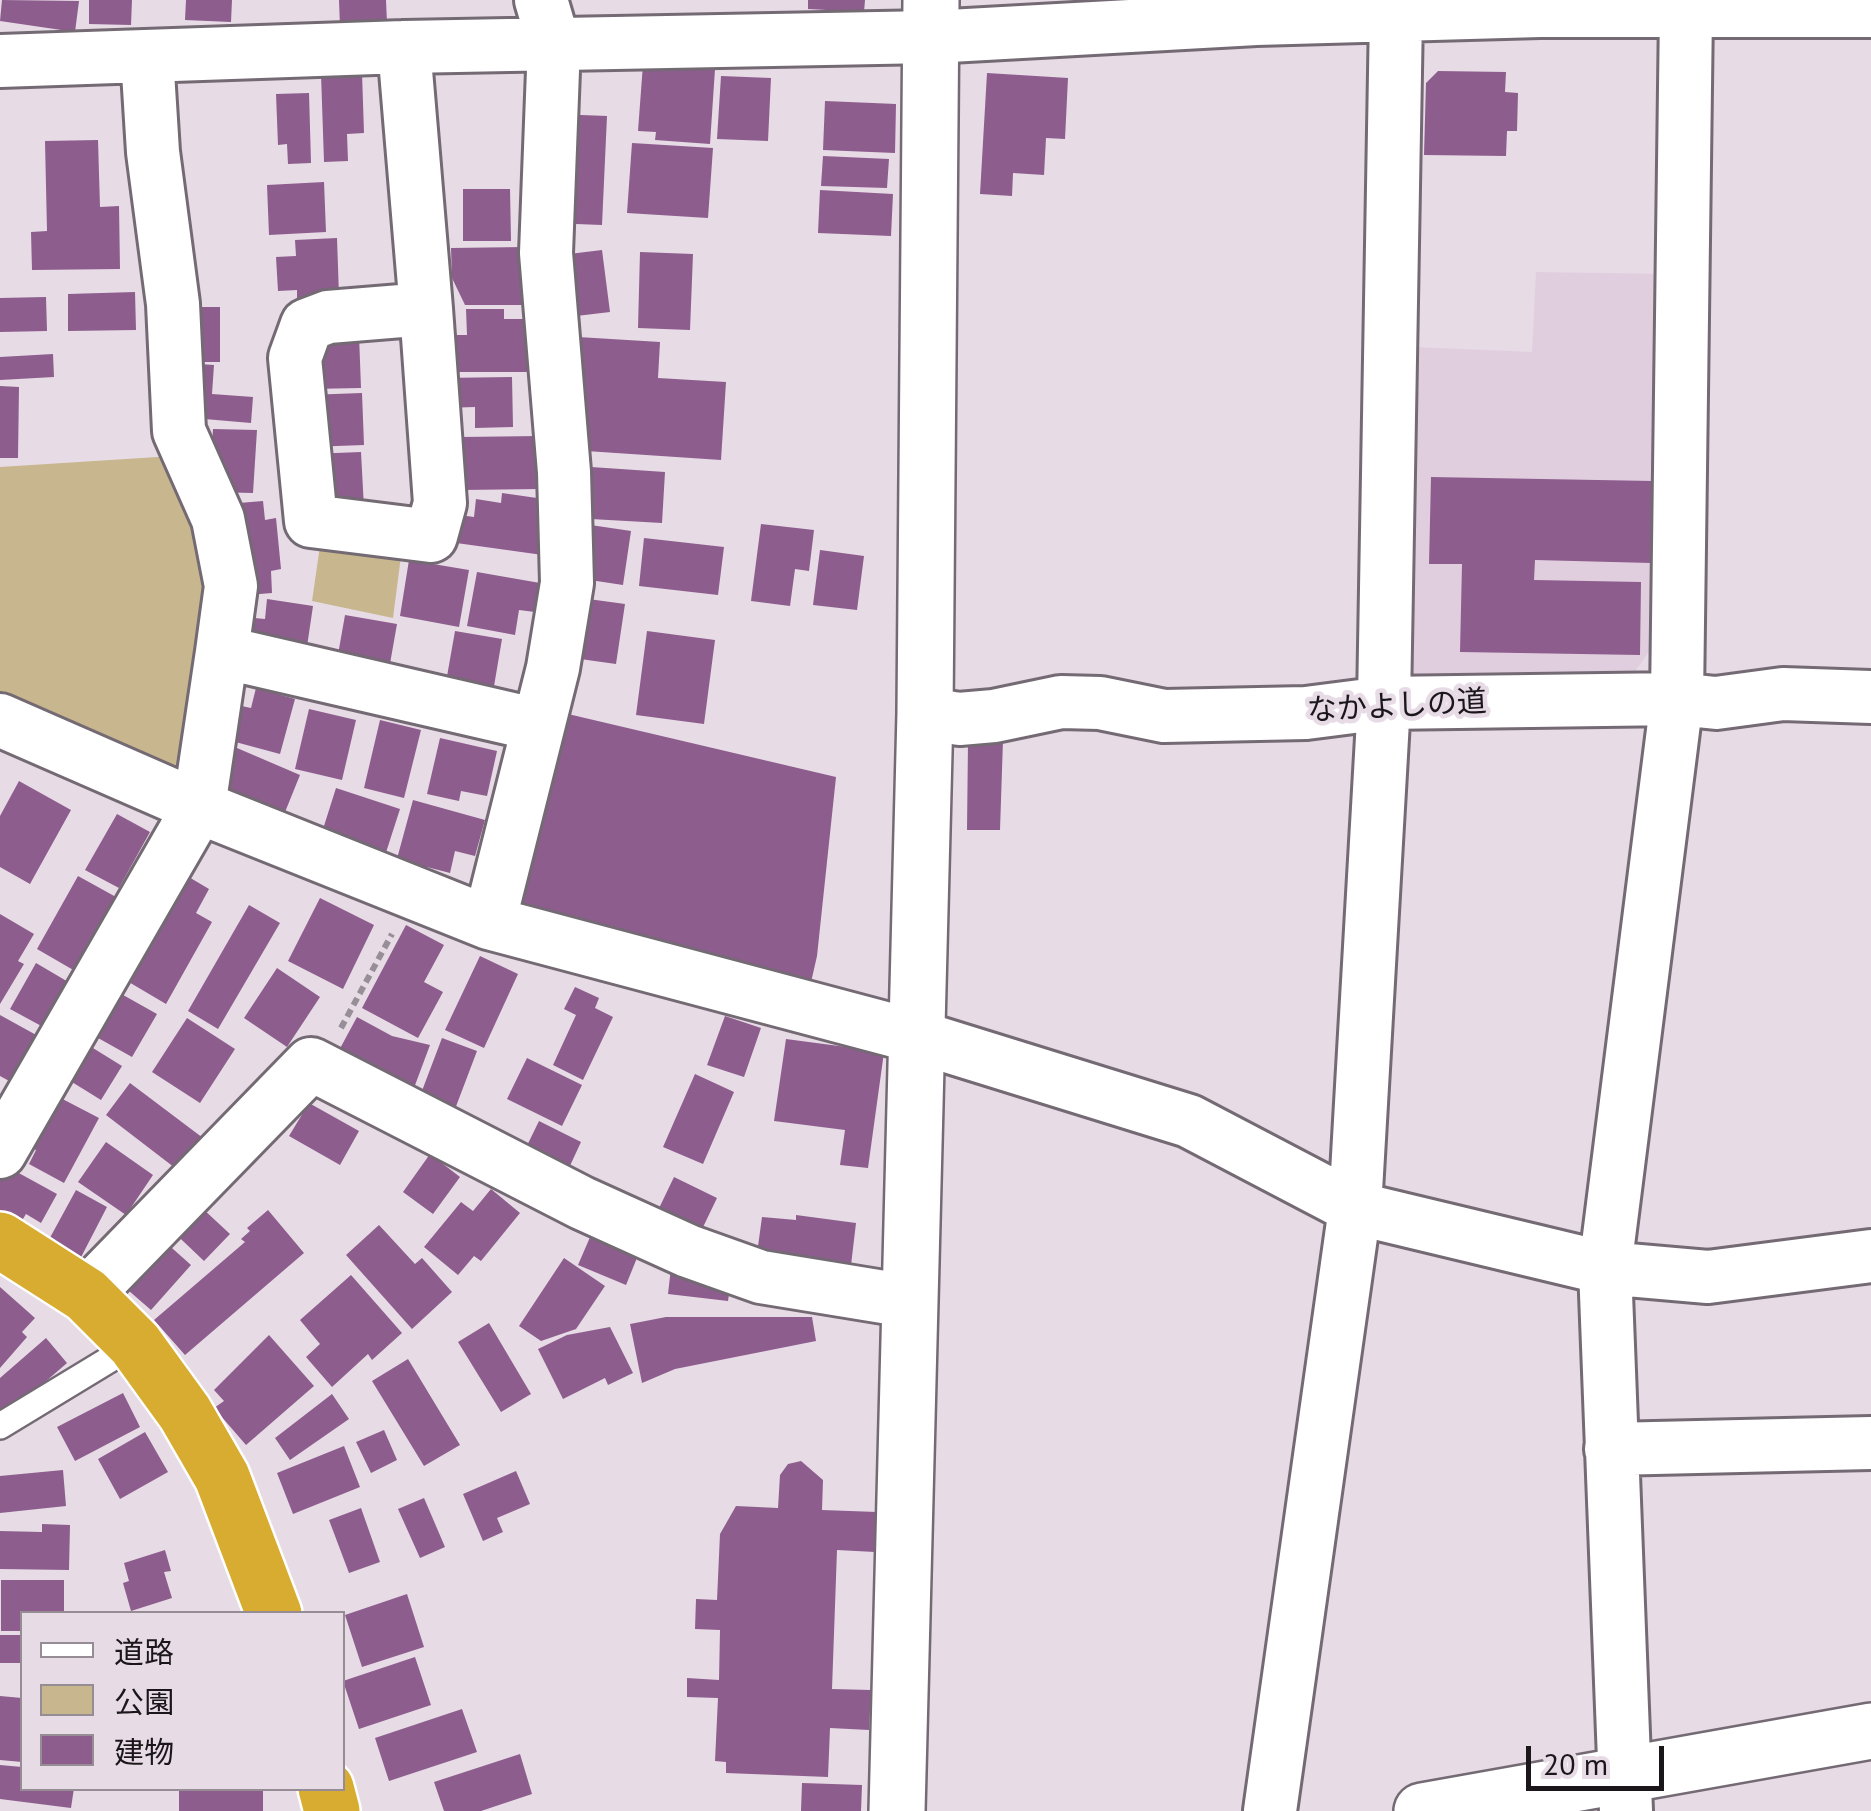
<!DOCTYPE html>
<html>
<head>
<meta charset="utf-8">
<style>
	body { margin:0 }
	#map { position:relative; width:1871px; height:1811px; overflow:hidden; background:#e7dbe6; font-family:"PT Sans","Noto Sans JP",sans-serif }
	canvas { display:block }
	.legend { position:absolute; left:20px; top:1611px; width:325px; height:180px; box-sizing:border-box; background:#e7dbe6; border:2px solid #958c94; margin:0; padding:12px 18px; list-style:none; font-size:30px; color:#1a161a }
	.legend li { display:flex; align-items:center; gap:20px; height:50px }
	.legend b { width:50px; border:2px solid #958c94 }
	.scale { position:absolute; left:1526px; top:1746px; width:138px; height:45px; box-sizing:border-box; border:5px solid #1a161a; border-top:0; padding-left:12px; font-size:30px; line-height:35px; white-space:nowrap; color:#1a161a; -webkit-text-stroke:8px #e7dbe6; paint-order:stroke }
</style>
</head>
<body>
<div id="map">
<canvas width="1871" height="1811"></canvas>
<ul class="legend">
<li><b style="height:12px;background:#fff"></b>道路</li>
<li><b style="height:28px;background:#c8b78e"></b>公園</li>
<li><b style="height:28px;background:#8d5d8d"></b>建物</li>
</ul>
<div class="scale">20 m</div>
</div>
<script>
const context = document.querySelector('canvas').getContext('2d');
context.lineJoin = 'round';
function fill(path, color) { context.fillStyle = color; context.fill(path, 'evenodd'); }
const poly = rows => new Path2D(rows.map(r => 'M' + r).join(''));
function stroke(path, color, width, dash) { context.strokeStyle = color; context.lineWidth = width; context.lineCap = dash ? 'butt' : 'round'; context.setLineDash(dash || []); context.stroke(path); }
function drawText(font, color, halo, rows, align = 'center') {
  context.font = font + ' "PT Sans","Noto Sans JP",sans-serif'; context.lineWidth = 9; context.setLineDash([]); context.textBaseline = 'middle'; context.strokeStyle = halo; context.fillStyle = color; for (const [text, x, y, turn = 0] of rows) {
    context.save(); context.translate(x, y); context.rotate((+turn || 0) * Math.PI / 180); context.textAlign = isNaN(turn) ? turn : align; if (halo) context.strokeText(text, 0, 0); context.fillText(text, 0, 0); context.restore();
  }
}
fill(poly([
	[1536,272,1666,274,1655,643,1631,677,1419,682,1397,662,1414,347,1532,352]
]), '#e0cedf');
fill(poly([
	[189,455,214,521,191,774,0,708,0,467],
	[320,546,401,556,393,618,312,601]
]), '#c8b78e');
fill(poly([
	[2,0,79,1,75,32,0,21],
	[89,0,132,0,131,25,89,24],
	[186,0,232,0,231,22,185,20],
	[339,0,386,0,387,23,340,27],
	[808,0,865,0,864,12,808,9],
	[643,64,715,69,710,144,655,140,656,132,638,131],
	[1438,71,1506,72,1505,92,1518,93,1517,131,1507,131,1506,156,1424,155,1426,83],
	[362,73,364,133,347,134,348,161,324,162,321,74],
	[987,73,1068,78,1065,139,1046,138,1044,175,1013,173,1012,196,980,194],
	[721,76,771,78,768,141,717,139],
	[309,93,311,163,288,164,287,144,278,145,276,94],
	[825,101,896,104,895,153,823,150],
	[555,114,607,116,602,225,550,223],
	[98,140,100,207,119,206,120,269,32,270,31,232,47,231,45,141],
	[632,143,713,148,708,218,627,213],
	[823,156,889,159,887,188,821,186],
	[324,182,326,232,269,235,267,185],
	[463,189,510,189,511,241,463,241],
	[820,190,893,194,891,236,818,233],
	[337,238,339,296,297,298,297,290,278,291,276,257,296,256,295,240],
	[525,247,526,305,465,305,452,278,451,248],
	[602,250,610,312,568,317,561,255],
	[640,252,693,254,690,330,638,328],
	[135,292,136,330,68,331,68,294],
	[46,297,47,331,0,332,0,298],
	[180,307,220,307,220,362,179,362],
	[466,309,504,309,504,319,528,319,529,372,456,372,456,335,467,335],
	[359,335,361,388,310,389,308,337],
	[578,337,660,342,658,378,726,382,721,460,571,450],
	[53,354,54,377,0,380,0,357],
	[199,364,214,365,212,394,253,397,251,423,193,418],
	[512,377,513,427,475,428,475,407,442,408,442,378],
	[0,386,19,387,18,458,0,458],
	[362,393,364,445,309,447,307,395],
	[213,429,257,430,253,493,209,492],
	[540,436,540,489,462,490,461,437],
	[361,452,364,508,313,501,311,454],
	[576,466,665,472,662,523,573,518],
	[1431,477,1653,481,1651,563,1535,560,1534,580,1641,582,1640,655,1460,652,1462,564,1429,564],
	[502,493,558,501,550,556,442,541,445,513,474,517,476,499,501,503],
	[263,501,265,520,276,518,281,569,271,571,272,593,235,596,227,504],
	[577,523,631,531,623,585,570,577],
	[761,524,814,530,809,571,795,569,790,606,751,601],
	[644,538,724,547,718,595,639,586],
	[820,550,864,556,857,610,813,605],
	[409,560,469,570,459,627,400,616],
	[477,572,540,583,535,612,519,610,515,635,467,626],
	[581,598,625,604,616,664,573,658],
	[267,599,313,606,305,660,240,650,244,617,265,619],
	[345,615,397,624,388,675,336,666],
	[455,631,502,639,492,698,443,699],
	[647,631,715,640,704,724,636,715],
	[256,688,295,699,280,754,228,740,237,705,251,708],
	[309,709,356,720,342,780,295,769],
	[551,710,836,777,817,956,809,991,502,919],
	[380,720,421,730,404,798,364,788],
	[440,738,497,751,487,796,461,791,459,801,427,794],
	[1003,740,1000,830,967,830,968,742],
	[230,745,300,775,279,827,208,799],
	[19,781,71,810,30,884,0,867,0,816],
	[336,788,400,809,381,868,317,848],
	[413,800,485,820,475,856,455,851,450,873,427,867,422,885,392,877],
	[117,814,150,832,119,888,85,870],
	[182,873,209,889,196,913,212,922,166,1004,122,978],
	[78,876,116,897,75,971,37,949],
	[320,898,374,925,343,989,288,961],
	[249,905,280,923,218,1029,188,1011],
	[0,914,34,934,18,961,24,964,0,1004],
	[406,925,444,945,424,982,443,992,418,1038,362,1008],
	[480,956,518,974,484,1048,445,1030],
	[36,963,70,983,45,1028,10,1009],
	[277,968,320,997,287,1047,244,1018],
	[575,987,599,998,595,1008,613,1017,583,1080,553,1065,576,1015,564,1009],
	[116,991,157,1014,132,1057,91,1034],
	[0,1015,38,1036,11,1082,0,1076],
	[725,1016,761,1028,744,1077,707,1065],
	[357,1017,392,1036,430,1045,408,1104,330,1067],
	[187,1018,235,1049,200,1103,152,1072],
	[442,1038,477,1051,452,1117,417,1104],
	[786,1039,884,1052,868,1168,840,1165,845,1130,774,1121],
	[80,1040,122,1066,101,1100,59,1074],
	[527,1058,582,1085,562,1126,507,1099],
	[695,1074,734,1092,703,1164,663,1147],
	[130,1083,203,1138,179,1171,106,1115],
	[51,1093,99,1118,64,1183,29,1164,36,1150,24,1144],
	[309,1103,359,1131,340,1165,289,1136],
	[539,1121,581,1142,562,1183,519,1162],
	[106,1142,153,1175,126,1215,78,1182],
	[430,1154,460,1177,433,1214,403,1192],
	[6,1166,57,1194,41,1223,26,1214,18,1227,0,1218,0,1177],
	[674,1177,717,1198,693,1248,650,1227],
	[491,1189,520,1213,481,1261,474,1256,458,1275,424,1247,461,1202,473,1211],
	[76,1190,107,1207,78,1263,46,1245],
	[188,1195,230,1234,204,1261,163,1222],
	[268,1210,304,1253,185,1355,154,1320,245,1242,241,1239,250,1231,247,1228],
	[796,1215,856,1223,849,1282,756,1261,762,1217,796,1220],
	[379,1225,415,1264,422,1258,452,1292,412,1329,346,1255],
	[594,1228,641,1248,626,1285,578,1265],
	[154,1232,191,1265,151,1310,121,1284],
	[564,1258,605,1286,576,1329,541,1341,519,1326],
	[671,1268,732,1275,728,1301,668,1294],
	[351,1275,402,1333,372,1360,368,1354,332,1387,306,1357,320,1344,300,1320],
	[0,1287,35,1318,22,1332,27,1337,0,1368],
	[666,1317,812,1317,816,1341,675,1369,642,1383,630,1324],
	[489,1323,531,1394,501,1412,458,1342],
	[610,1327,633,1373,608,1385,605,1378,563,1399,538,1349,567,1335],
	[269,1335,314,1386,246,1445,214,1408,224,1401,214,1390],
	[46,1338,67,1363,0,1421,0,1378],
	[408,1359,460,1445,424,1466,372,1381],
	[123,1393,140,1427,75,1461,57,1427],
	[332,1394,349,1419,290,1460,275,1438],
	[384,1430,397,1460,371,1473,356,1442],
	[145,1432,168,1472,120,1499,98,1459],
	[344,1446,360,1487,293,1514,277,1473],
	[801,1461,823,1480,822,1510,877,1512,875,1552,837,1550,832,1689,871,1690,869,1730,830,1728,828,1777,726,1773,726,1762,715,1761,718,1698,687,1697,687,1678,719,1680,720,1630,695,1629,696,1599,717,1600,720,1534,736,1506,778,1508,780,1475,788,1464],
	[63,1470,66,1506,0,1513,0,1476],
	[516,1471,530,1504,497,1518,503,1532,483,1541,463,1494],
	[424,1498,445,1547,420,1558,398,1509],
	[361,1508,380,1562,349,1573,329,1520],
	[42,1524,70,1525,69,1570,0,1569,0,1531,42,1532],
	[165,1550,171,1571,164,1572,172,1598,131,1611,123,1583,129,1581,124,1563],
	[1,1580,64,1580,64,1614,22,1614,22,1631,1,1631],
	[407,1594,424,1647,362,1667,345,1615],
	[0,1635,22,1635,22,1663,0,1663],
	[415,1657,431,1705,359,1729,343,1681],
	[0,1696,22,1698,22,1762,0,1760],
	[462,1709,477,1752,389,1781,375,1738],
	[520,1754,532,1794,481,1811,444,1811,434,1782],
	[0,1765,22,1767,22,1788,74,1788,71,1808,0,1799],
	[802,1783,862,1785,861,1811,801,1811],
	[179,1789,263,1789,263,1811,179,1811]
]), '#8d5d8d');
const lane = poly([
	[0,1426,135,1344]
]);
const street = poly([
	[404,47,426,309,440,503,431,536,311,521,295,358,307,325,328,317,426,309],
	[147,56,153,152,173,304,179,431,218,519,231,586,222,652],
	[0,61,404,47,931,37,1256,19,1540,11,1871,11],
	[925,713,959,719,994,716,1061,702,1100,703,1164,716,1306,713,1384,703,1677,699,1716,703,1783,694,1871,697],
	[0,720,199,807,489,923,918,1037,1189,1121,1355,1208,1605,1268,1708,1277,1871,1256],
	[489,923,553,668,567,583,564,472,546,253,554,44,541,0],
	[0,1152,199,807,222,652,538,725],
	[86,1295,311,1064,582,1203,688,1251,761,1277,908,1301],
	[1611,1449,1871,1443],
	[1270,1811,1355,1208,1384,703,1396,15],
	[1626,1811,1605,1268,1677,699,1686,11]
]);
const secondary = poly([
	[897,1811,925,713,931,0],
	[1422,1811,1871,1731]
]);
const highway = poly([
	[0,1240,86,1295,135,1344,185,1413,222,1477,274,1614],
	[326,1788,332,1811]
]);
stroke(lane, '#746a74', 30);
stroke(street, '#746a74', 58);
stroke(secondary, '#746a74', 60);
stroke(highway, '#fff', 60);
stroke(poly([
	[341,1028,392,934]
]), '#978f97', 6, [8, 5]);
stroke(lane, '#fff', 25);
stroke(street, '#fff', 52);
stroke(secondary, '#fff', 55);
stroke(highway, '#d8ac30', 55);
drawText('30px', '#1a161a', '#e7dbe6', [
	["なかよしの道",1397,707,-3]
]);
</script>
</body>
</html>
